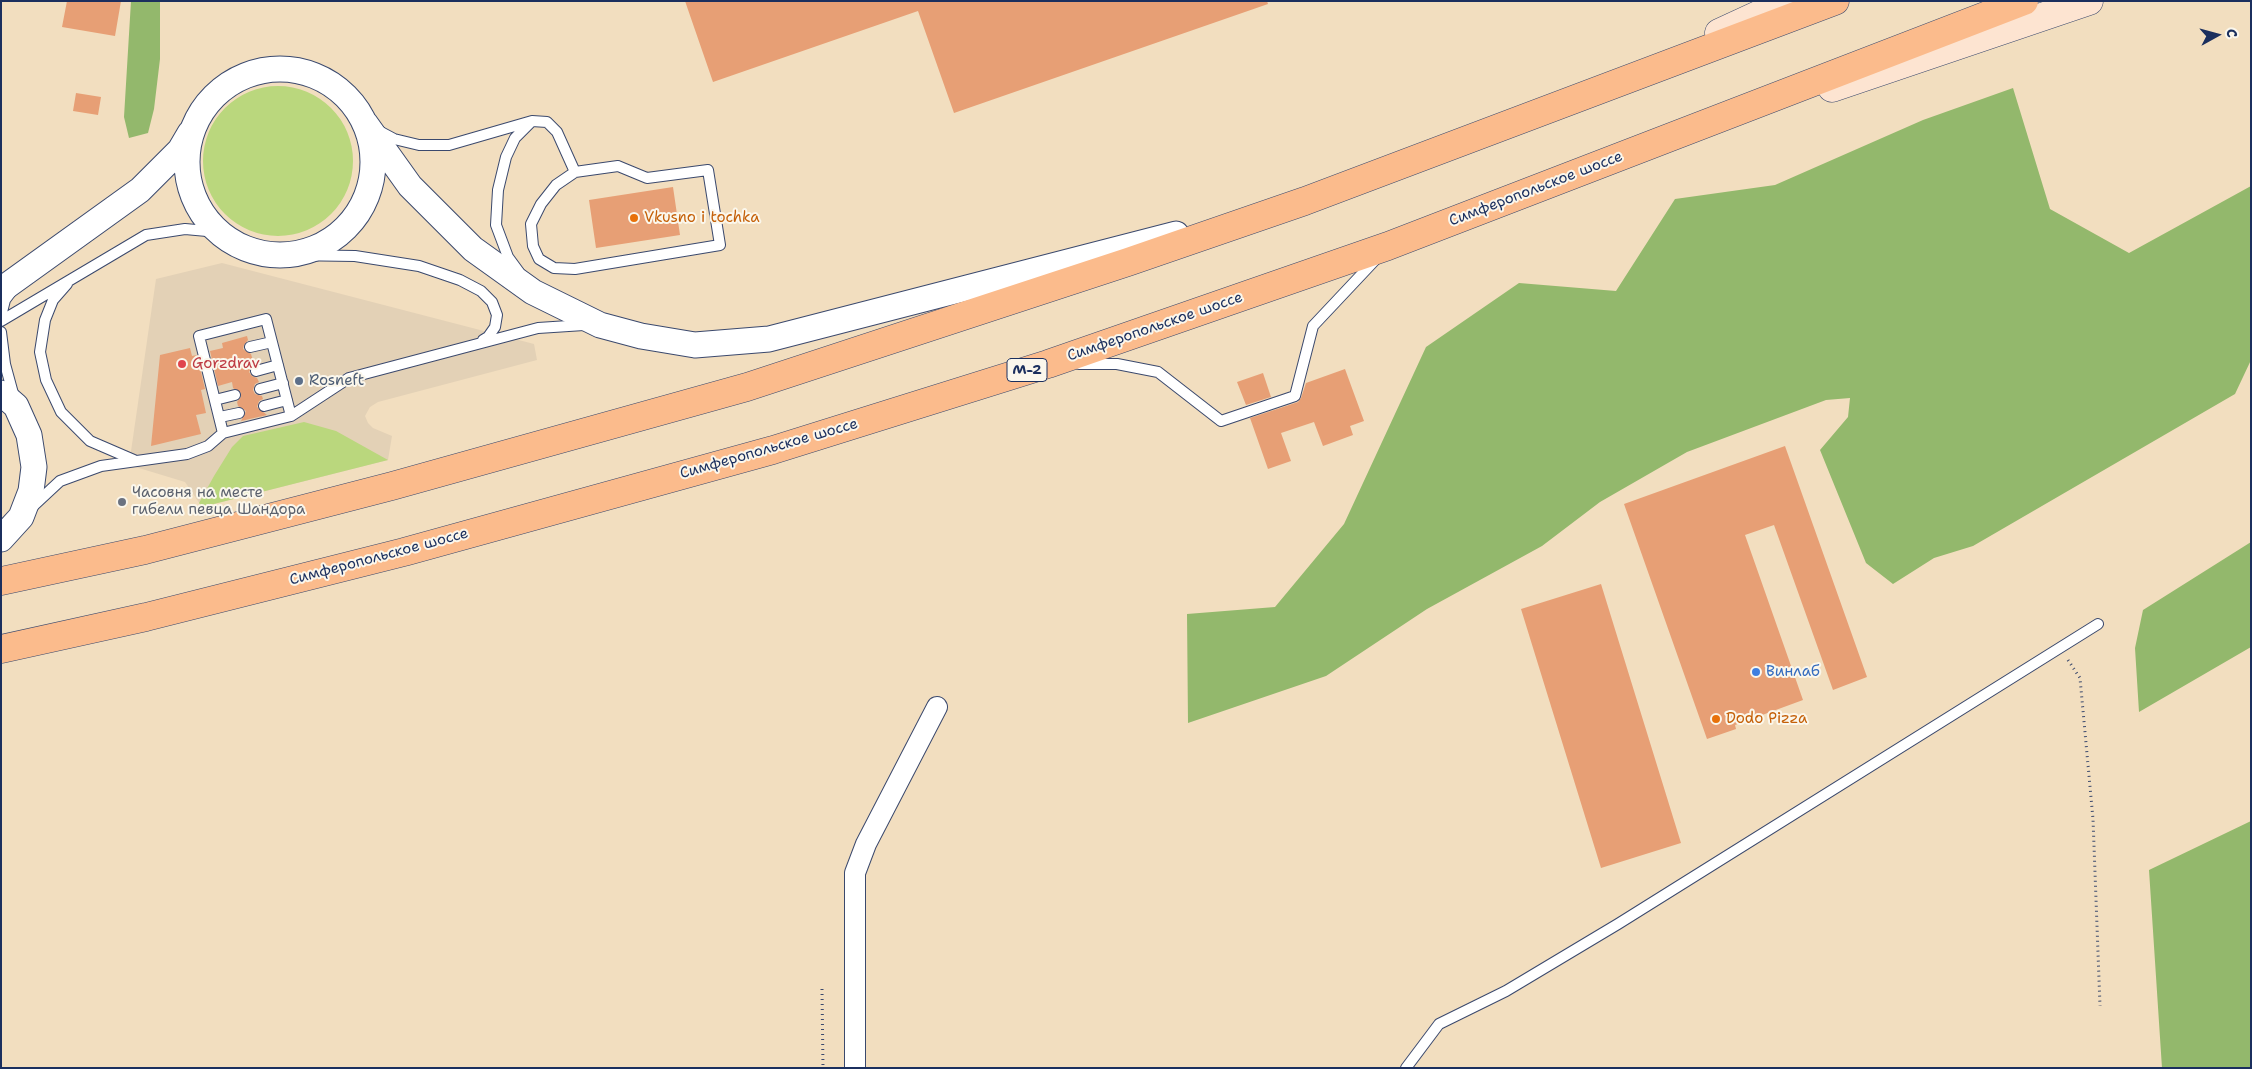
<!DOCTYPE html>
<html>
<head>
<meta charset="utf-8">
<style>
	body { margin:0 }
	#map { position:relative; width:2252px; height:1069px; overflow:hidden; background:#f2debf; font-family:"Shantell Sans",sans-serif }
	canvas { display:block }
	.frame { position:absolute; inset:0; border:2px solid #1b2f5e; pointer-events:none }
	.north { position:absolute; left:2192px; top:10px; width:50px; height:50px; -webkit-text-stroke:4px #fbf7ec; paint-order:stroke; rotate:83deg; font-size:14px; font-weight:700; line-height:20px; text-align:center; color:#1b2f5e }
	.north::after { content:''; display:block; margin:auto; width:18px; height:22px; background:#1b2f5e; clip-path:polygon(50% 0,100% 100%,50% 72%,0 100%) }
</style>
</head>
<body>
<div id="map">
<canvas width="2252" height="1069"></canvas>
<div class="frame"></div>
<div class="north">С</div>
</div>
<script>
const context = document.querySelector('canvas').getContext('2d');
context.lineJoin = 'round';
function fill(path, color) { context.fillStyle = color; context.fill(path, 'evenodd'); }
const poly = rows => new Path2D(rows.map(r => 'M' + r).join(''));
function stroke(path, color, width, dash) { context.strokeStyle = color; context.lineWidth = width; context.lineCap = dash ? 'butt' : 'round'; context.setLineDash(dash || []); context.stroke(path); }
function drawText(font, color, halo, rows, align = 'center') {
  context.font = font + ' "Shantell Sans",sans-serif'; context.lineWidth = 4; context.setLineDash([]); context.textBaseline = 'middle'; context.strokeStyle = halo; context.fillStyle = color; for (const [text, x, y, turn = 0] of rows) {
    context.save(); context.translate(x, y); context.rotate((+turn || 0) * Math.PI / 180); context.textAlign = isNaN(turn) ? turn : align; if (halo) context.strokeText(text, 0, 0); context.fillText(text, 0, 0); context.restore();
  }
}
fill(poly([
	[222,263,534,344,537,360,378,402,370,407,365,416,368,423,373,428,392,436,388,460,202,507,185,482,129,465,156,279]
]), '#e3d1b6');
fill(poly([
	'203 161a75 75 0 1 1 150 0a75 75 0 1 1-150 0Z',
	[304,422,336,431,388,460,202,507,199,503,214,476,232,447,243,436]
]), '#bad77d');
fill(poly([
	[131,1,160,1,160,59,154,109,148,133,129,138,124,117],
	[2013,88,2050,209,2129,253,2251,186,2251,360,2235,394,1973,546,1934,558,1893,584,1866,563,1820,450,1848,417,1850,398,1826,400,1687,452,1600,502,1542,546,1427,609,1326,676,1188,723,1187,614,1275,607,1344,524,1426,347,1519,283,1616,291,1675,199,1775,185,1923,120],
	[2251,542,2251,647,2139,712,2135,648,2143,610],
	[2251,821,2251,1068,2162,1068,2149,870]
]), '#93b86c');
fill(poly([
	[67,1,121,1,115,36,62,27],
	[685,1,1267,1,1268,4,954,113,918,11,713,82],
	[76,93,101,97,98,115,73,111],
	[673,187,680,235,596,248,589,200],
	[247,336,248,340,244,345,243,349,251,354,254,364,249,372,252,376,257,378,259,382,255,384,253,390,255,394,262,396,263,399,259,401,257,407,267,415,241,421,246,411,238,406,237,402,241,397,241,393,233,388,232,382,218,386,210,351,223,348,222,343],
	[190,348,192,356,197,355,205,389,201,390,206,413,196,415,201,434,151,446,160,355],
	[1345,369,1364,421,1350,426,1353,435,1323,446,1314,422,1281,433,1291,461,1268,469,1250,418,1298,402,1301,398,1306,383],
	[1263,373,1271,397,1246,405,1237,382],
	[1785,446,1867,677,1833,690,1774,525,1745,535,1803,700,1735,725,1736,729,1707,739,1624,504],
	[1601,584,1681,843,1601,868,1521,609]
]), '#e79f75');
const service = poly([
	[379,131,394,139,419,145,449,145,532,121,547,122,557,132,575,172],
	[618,166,647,178,708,170,720,245,575,269,554,268,539,259,533,246,531,224,541,204,556,185,575,172,618,166],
	[287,255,355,256,419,266,460,280,481,291,492,302,497,315,495,327,488,337,483,340],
	[519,272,508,257,496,225,498,190,506,157,515,138,531,122],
	[67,284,53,300,45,320,40,352,46,380,61,412,90,441,134,460],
	[1,316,5,300,11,292],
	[1,321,146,235,185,229,218,232],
	[1,332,5,364,14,397],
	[250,347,272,342],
	[1079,364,1117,364,1158,372,1221,421,1295,396,1313,326,1377,258],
	[256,371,278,365],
	[260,389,283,383],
	[215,400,235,395],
	[264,406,287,400],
	[220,417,239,413],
	[223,433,199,336,266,319,291,416],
	[31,508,60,481,101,466,187,454,208,446,223,433,291,416,349,378,538,328,584,325],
	[1406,1068,1439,1024,1506,991,1618,924,2098,624]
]);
const minor = poly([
	[855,1068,855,873,866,844,937,707]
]);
const tertiary = poly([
	'187 162a93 93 0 1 1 186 0a93 93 0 1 1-186 0Z',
	[365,123,410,186,473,249,533,292,600,325,641,336,695,345,769,339,1176,234],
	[1,290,140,190,180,150,190,133],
	[1,393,16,406,29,435,34,467,31,491,21,517,1,539]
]);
const secondary = poly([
	[1719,33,1788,1],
	[1832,88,2089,1]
]);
const motorway = poly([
	[1,581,145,550,392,486,747,387,1128,262,1305,201,1835,1],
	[1,649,146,617,404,552,773,450,1048,364,1388,246,2024,1]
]);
stroke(service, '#3b496d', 12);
stroke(minor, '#3b496d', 22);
stroke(tertiary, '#3b496d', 27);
stroke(secondary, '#3b496d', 29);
stroke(motorway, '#3b496d', 29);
stroke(poly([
	[2068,660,2080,678,2093,819,2100,1006],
	[822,989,823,1068]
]), '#3b496d', 3, [1, 4]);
stroke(service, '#fff', 10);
stroke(minor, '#fff', 20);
stroke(tertiary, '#fff', 25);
stroke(secondary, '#fde4d1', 28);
stroke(motorway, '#fbbb8c', 28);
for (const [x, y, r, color] of [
	[634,218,5,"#e8710a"],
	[182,364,5,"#e0444e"],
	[299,381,5,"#5c6f8a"],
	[122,502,5,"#6b7280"],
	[1756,672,5,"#3f7fe0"],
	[1716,719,5,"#e8710a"]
]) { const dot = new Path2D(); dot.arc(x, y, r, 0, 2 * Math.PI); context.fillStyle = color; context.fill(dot); stroke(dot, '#fbf7ec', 2); }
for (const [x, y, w] of [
	[1027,370,40]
]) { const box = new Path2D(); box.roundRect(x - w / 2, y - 11.5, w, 23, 4); context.fillStyle = '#fbf7ec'; context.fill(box); stroke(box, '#1b2f5e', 1); }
drawText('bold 14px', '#1b2f5e', null, [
	["М-2",1027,370]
]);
drawText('15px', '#1b2f5e', '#fbf7ec', [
	["Симферопольское шоссе",1536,189,-21],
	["Симферопольское шоссе",1155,327,-19],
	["Симферопольское шоссе",769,449,-16],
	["Симферопольское шоссе",379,557,-15]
]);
drawText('15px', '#c56008', '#fbf7ec', [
	["Vkusno i tochka",644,218],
	["Dodo Pizza",1726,719]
], 'left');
drawText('15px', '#be3a42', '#fbf7ec', [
	["Gorzdrav",192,364]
], 'left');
drawText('15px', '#4e5e75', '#fbf7ec', [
	["Rosneft",309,381]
], 'left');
drawText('15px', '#5b616d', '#fbf7ec', [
	["Часовня на месте",132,493],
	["гибели певца Шандора",132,510]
], 'left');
drawText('15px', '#366cbe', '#fbf7ec', [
	["Винлаб",1766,672]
], 'left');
</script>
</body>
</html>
